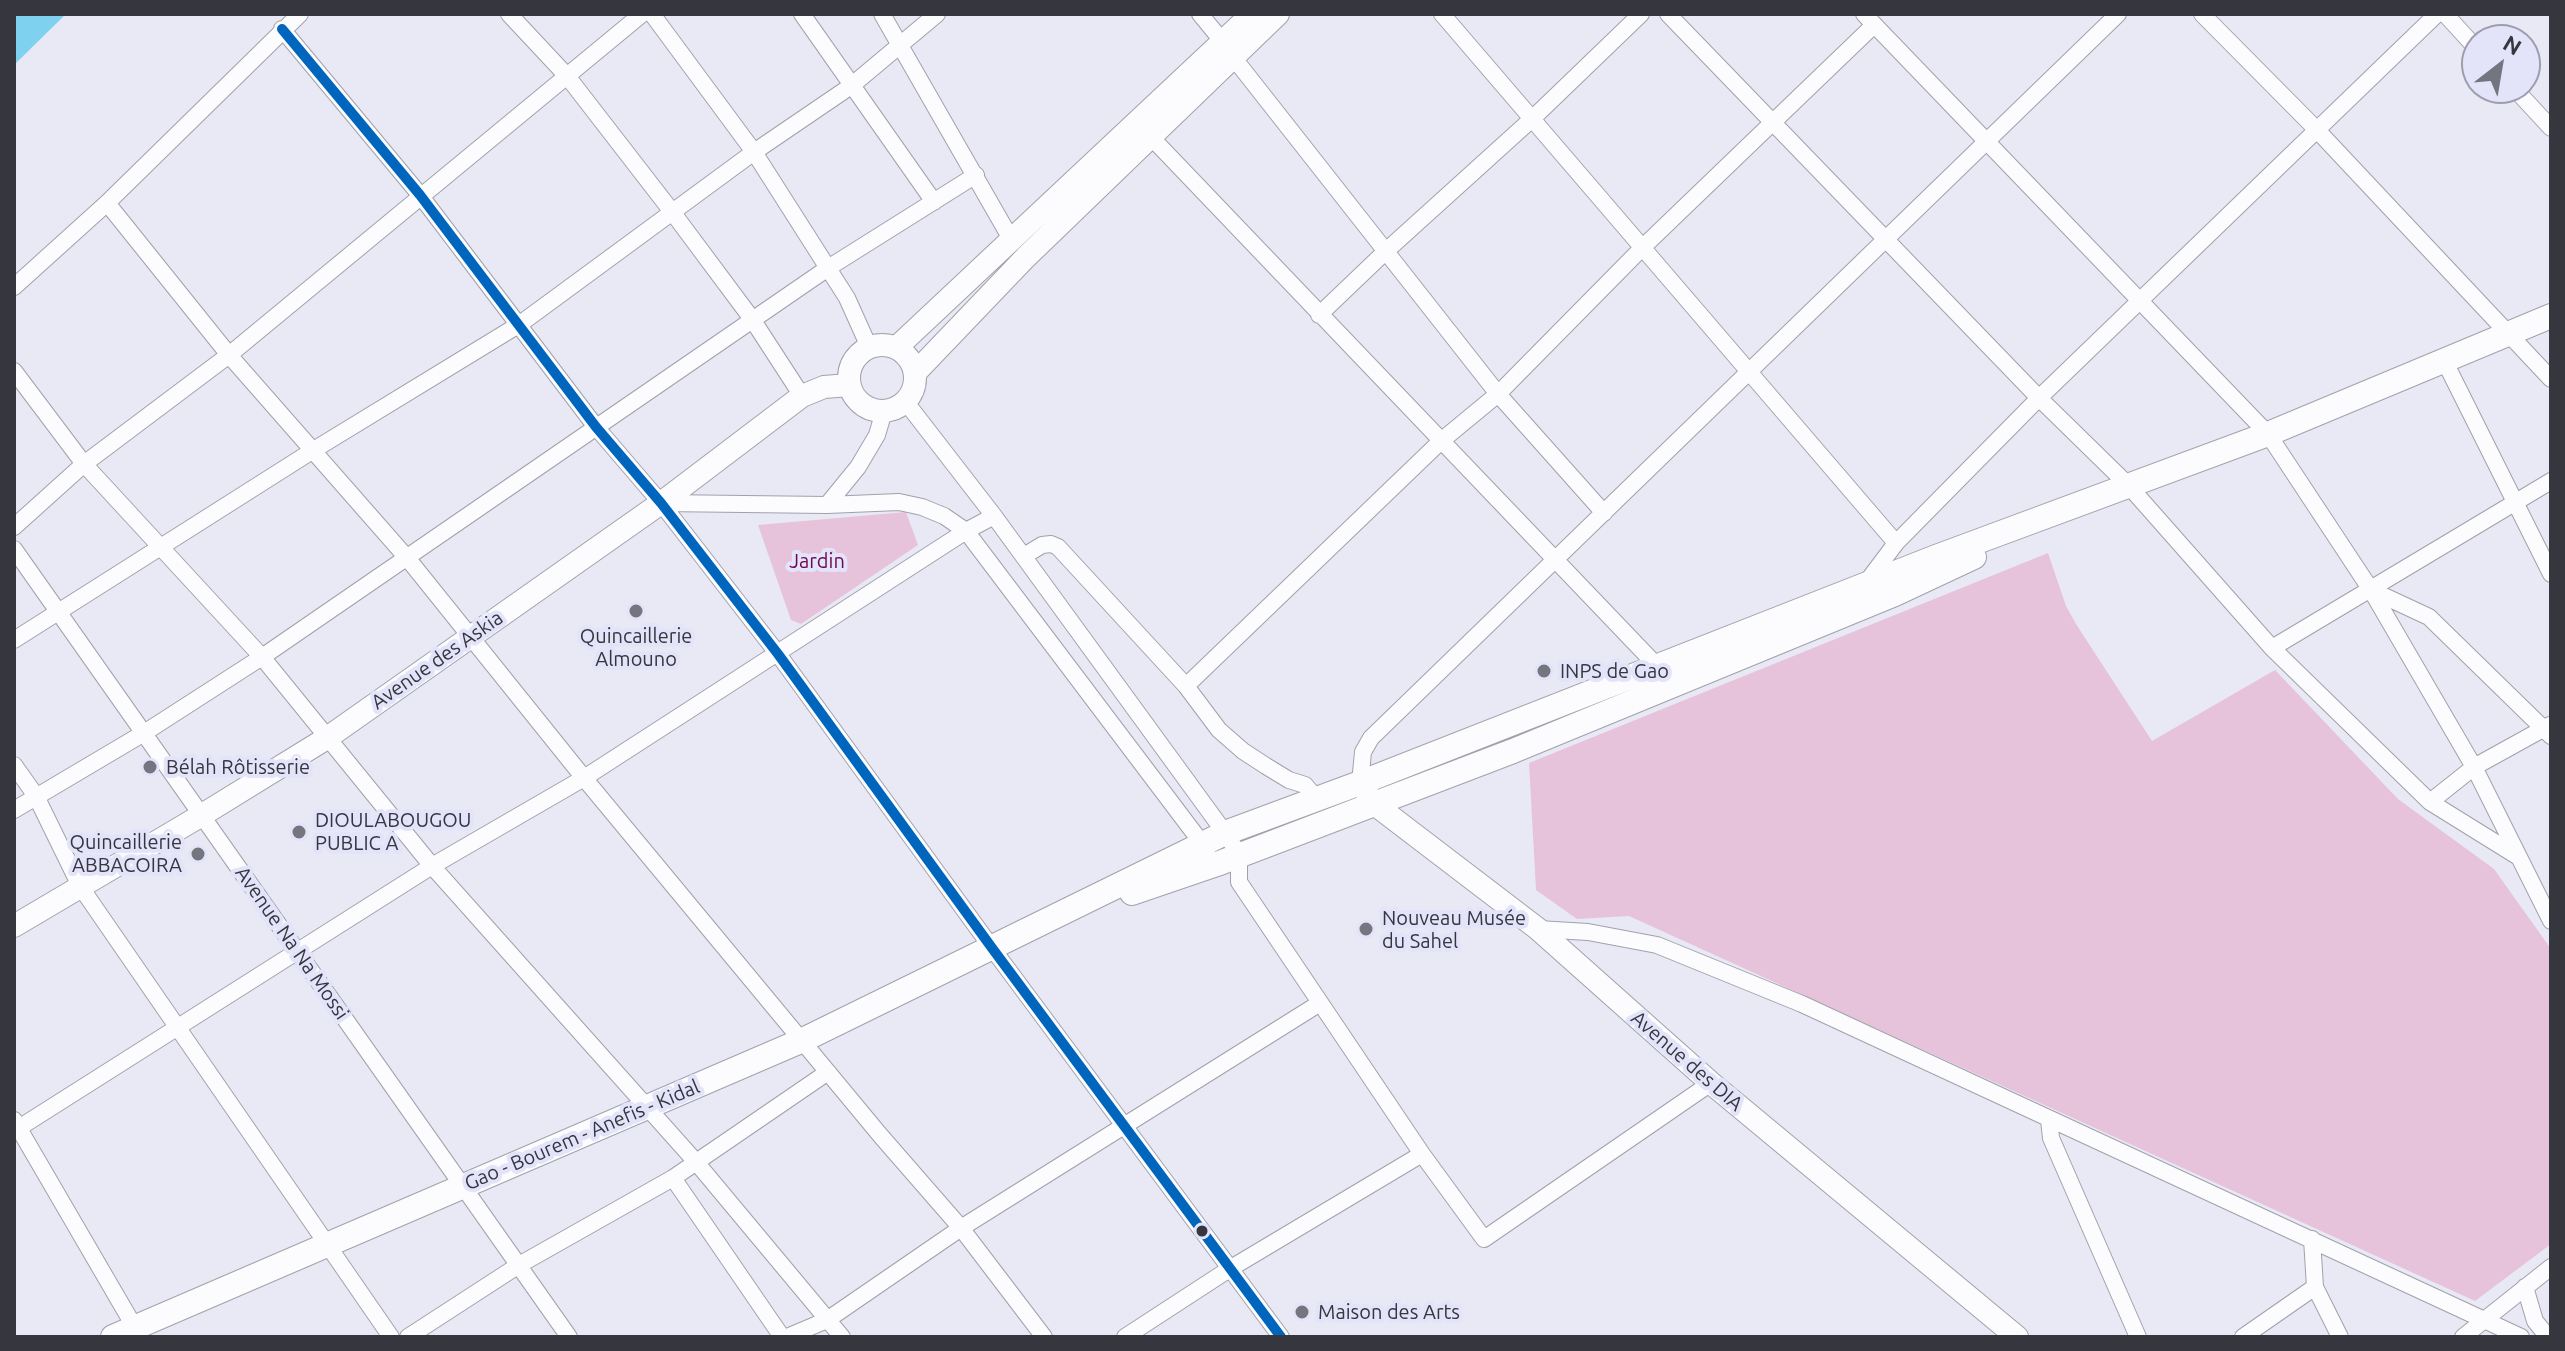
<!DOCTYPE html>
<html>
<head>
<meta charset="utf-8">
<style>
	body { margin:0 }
	#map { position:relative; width:2565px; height:1351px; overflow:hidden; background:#e8e9f5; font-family:Ubuntu,sans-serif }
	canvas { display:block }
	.frame { position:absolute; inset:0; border:16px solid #36363f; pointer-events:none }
	.north { position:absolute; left:2461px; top:24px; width:80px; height:80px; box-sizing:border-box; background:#e3e4fa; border:2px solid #9e9eaf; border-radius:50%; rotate:31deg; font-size:22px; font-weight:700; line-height:32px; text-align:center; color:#36363f }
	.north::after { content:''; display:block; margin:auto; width:28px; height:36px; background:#74757f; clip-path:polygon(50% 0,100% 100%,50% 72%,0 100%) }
</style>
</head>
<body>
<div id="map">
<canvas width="2565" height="1351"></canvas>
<div class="frame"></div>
<div class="north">N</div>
</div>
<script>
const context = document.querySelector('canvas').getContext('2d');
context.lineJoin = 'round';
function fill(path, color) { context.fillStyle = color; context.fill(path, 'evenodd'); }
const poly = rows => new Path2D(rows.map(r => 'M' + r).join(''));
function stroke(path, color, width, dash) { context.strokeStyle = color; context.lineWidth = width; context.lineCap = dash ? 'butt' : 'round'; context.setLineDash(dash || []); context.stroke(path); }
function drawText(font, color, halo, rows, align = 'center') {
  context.font = font + ' Ubuntu,sans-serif'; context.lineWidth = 8; context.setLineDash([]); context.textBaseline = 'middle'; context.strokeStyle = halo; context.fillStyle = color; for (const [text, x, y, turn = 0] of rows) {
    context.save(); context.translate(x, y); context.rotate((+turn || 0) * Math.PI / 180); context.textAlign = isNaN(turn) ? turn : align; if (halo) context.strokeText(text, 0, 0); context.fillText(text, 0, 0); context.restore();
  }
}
fill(poly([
	[906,512,918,545,801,624,791,620,758,525],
	[2048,553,2066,606,2076,624,2152,741,2275,670,2398,799,2494,869,2551,949,2551,1244,2475,1301,1629,916,1577,919,1536,890,1529,763]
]), '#e7c3db');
fill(poly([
	[14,14,66,14,14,65]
]), '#7fd2ef');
const street = poly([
	[509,14,567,76,673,213,752,319,802,396],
	[652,14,754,152,847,298,869,347],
	[802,14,934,202],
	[882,14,1011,239],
	[1200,14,1223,42],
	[1442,14,1896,543],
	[1668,14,2039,398,2128,485,2272,648,2430,802,2517,856],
	[1864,14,2268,434,2371,590,2474,767,2551,921],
	[2202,14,2316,129,2551,379],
	[2445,14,2477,49],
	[282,29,420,195,596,427,661,503,778,654,992,948,1281,1337],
	[1233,57,1498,394,1604,513],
	[2514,88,2551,128],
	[1150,136,1657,666],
	[107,203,229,355,408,559,584,778,880,1135,961,1228,1044,1337],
	[14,287,107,203,300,14],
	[1319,315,1386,251,1533,118,1641,14],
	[2444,360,2551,574],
	[14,371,84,464,262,657,432,866,696,1162,842,1337],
	[905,401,994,516,1225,833,1239,854,1239,882,1422,1154,1484,1239,1711,1083],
	[661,503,827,505,899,502,922,507,944,516,966,531,1207,850],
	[827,505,858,467,877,435,884,411],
	[14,527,84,464,229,355,642,14],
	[14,549,569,1337],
	[1024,556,1042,545,1051,544,1058,547,1186,686,1219,730,1243,751,1266,766,1289,780,1305,785,1316,798],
	[1866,583,1896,543,2039,398,2437,14],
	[2371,590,2429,617,2551,736],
	[14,640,312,451,520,324,754,152,851,86,937,14],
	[2272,648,2551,481],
	[1186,686,1441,441,1498,394,1643,247,1874,25],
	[14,765,36,796,80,886,391,1337],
	[1360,783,1363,752,1371,738,2118,14],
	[2430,802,2474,767,2550,725],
	[14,810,144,733,262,657,828,268,976,175],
	[1538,929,1588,932,1657,945,1802,1004,2521,1337],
	[14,1120,138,1333],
	[2049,1120,2051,1138,2138,1337],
	[14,1131,432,866,584,778,966,531,994,516],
	[673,1178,782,1337],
	[2312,1239,2315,1287,2340,1337],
	[2525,1287,2535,1321,2548,1337],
	[408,1337,519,1265,673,1178,828,1072],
	[787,1337,827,1320,961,1228,1320,1003],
	[1125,1337,1231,1268,1422,1154],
	[2243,1337,2315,1287],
	[2463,1337,2551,1267]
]);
const secondary = poly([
	'849 378a33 33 0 1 1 66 0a33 33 0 1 1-66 0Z',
	[896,348,1252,14],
	[915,373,1026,257,1278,14],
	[1365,790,1373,803,1538,929,1711,1083,2017,1337],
	[14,926,202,815,327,738,661,503,802,396,824,387,849,385]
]);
const primary = poly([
	[1132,893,1217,864,1513,751,1895,594,1974,557],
	[113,1337,803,1040,1225,833,1360,783,1936,557,2268,434,2551,316]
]);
stroke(street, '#a0a2aa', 18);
stroke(secondary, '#a0a2aa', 24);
stroke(primary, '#a0a2aa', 26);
stroke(street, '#fcfcfe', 16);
stroke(secondary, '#fcfcfe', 22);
stroke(primary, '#fcfcfe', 24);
stroke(poly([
	[282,29,420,195,596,427,661,503,778,654,992,948,1281,1337]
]), '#0065bd', 10);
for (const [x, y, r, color] of [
	[636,611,8,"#74757f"],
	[1544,671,8,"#74757f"],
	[150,767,8,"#74757f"],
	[299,832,8,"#74757f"],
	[198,854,8,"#74757f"],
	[1366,929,8,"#74757f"],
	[1202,1231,7,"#36363f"],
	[1302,1312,8,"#74757f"]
]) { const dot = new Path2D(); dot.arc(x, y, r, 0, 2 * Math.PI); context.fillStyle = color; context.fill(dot); stroke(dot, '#e3e4fa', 3); }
drawText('20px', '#6f064b', '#e3e4fa', [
	["Jardin",817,561]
]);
drawText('20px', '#36363f', '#e3e4fa', [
	["Quincaillerie",636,636,"center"],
	["Almouno",636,659,"center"],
	["INPS de Gao",1560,671],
	["Bélah Rôtisserie",166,767],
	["DIOULABOUGOU",315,820],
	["PUBLIC A",315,843],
	["Quincaillerie",182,842,"right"],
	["ABBACOIRA",182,865,"right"],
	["Nouveau Musée",1382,918],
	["du Sahel",1382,941],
	["Maison des Arts",1318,1312]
], 'left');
drawText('20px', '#36363f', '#e3e4fa', [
	["Avenue des Askia",437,660,-35],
	["Avenue Na Na Mossi",292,943,55],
	["Avenue des DIA",1687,1061,41],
	["Gao - Bourem - Anefis - Kidal",582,1135,-23]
]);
</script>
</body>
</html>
